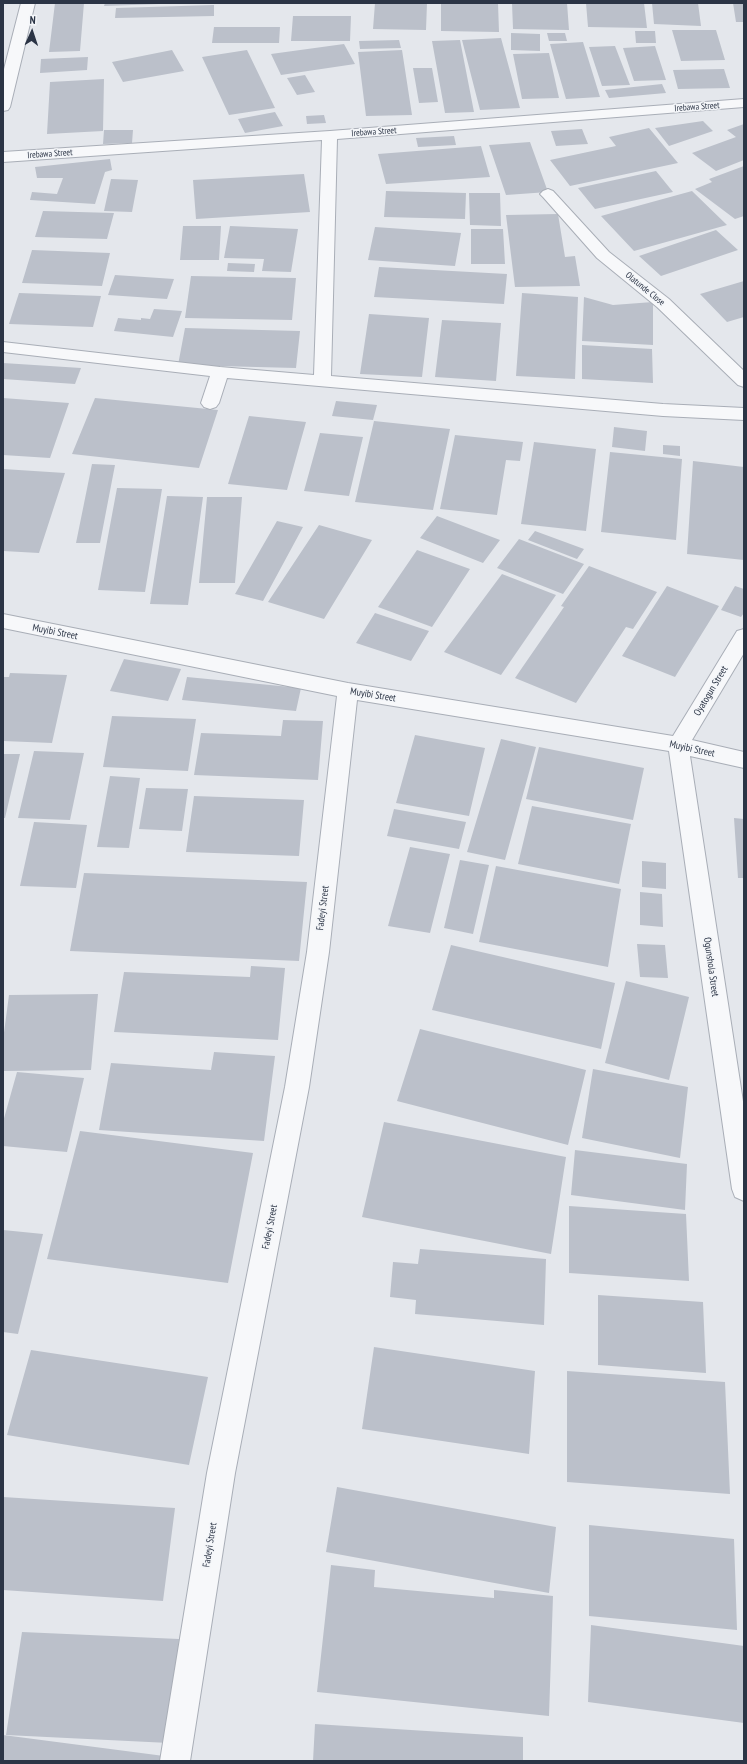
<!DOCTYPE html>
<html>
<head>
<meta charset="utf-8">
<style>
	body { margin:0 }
	#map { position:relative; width:747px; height:1764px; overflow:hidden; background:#e4e7ec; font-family:"PT Sans Narrow",sans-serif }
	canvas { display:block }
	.frame { position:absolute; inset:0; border:4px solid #2b3445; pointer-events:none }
	.north { position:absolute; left:12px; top:12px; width:40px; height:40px; -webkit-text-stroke:3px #f4f6f9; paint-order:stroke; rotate:3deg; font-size:11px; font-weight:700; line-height:16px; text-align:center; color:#2b3445 }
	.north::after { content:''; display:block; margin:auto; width:14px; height:18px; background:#2b3445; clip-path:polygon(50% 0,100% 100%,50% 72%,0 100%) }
</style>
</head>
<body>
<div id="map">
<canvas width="747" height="1764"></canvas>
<div class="frame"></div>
<div class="north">N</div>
</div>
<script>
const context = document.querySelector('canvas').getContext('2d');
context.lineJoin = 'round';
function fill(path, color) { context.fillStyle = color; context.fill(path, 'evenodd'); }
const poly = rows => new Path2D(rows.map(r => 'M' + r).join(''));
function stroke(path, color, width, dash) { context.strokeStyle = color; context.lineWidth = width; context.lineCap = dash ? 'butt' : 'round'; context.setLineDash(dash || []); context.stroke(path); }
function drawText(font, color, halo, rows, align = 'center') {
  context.font = font + ' "PT Sans Narrow",sans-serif'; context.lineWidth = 3; context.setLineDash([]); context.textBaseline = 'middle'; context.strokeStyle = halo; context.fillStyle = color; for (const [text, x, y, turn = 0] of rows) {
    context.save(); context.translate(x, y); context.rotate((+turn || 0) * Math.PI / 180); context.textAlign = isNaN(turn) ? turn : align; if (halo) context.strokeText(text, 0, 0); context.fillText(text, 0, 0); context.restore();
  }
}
fill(poly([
	[55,3,84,3,80,51,49,52],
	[105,3,160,3,160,4,104,6],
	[375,3,427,3,426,30,373,29],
	[441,3,498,3,499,32,441,31],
	[512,3,567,3,569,30,513,29],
	[586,3,644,3,647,28,588,27],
	[652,3,698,3,701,26,654,24],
	[733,3,744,3,744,22,736,22],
	[214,5,214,16,115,18,116,8],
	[293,16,351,16,350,41,291,41],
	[214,27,280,27,279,43,212,43],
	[672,30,716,30,725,60,681,61],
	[635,31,655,31,656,43,636,43],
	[511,33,540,34,540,51,511,50],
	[547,33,565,33,567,41,549,41],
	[501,38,520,108,480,110,462,40],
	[399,40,401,48,360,49,359,41],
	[460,40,474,112,445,113,432,41],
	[583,42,600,97,566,99,550,44],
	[344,44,355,64,281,75,271,54],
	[615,46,630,85,602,86,589,47],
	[655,46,666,80,634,81,623,48],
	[172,50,184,71,123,82,112,62],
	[247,50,275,108,229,115,202,57],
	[402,50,412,115,366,116,358,52],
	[549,53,559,98,522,99,513,54],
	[88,57,87,70,40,73,41,59],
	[413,68,432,68,438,102,419,103],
	[724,69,730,88,678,89,673,70],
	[305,75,315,92,297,95,287,78],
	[104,79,103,131,47,134,50,82],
	[662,84,666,93,609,98,605,90],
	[275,112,283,126,245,133,238,119],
	[324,115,326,123,307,124,306,116],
	[703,121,713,131,669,146,655,128],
	[744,124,744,160,716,171,692,153,736,137,727,130],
	[649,128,678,163,570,186,550,160,616,146,609,137],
	[582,129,588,144,556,146,551,131],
	[104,130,133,130,132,143,103,144],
	[454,136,456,145,418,147,416,138],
	[530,142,548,192,506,195,489,145],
	[481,146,490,177,386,184,378,154],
	[110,159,112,170,105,172,95,204,30,200,32,192,57,194,63,178,37,178,35,167],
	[744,166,744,216,735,219,695,189,712,182,709,179],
	[656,171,673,192,595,209,578,188],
	[304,174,310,212,196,219,193,180],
	[111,179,138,180,132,212,104,211],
	[386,191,466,193,465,219,384,217],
	[692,191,727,225,634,251,601,216],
	[469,193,500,193,501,226,470,225],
	[43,211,114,213,107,239,35,237],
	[558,214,565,257,575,256,580,286,515,287,506,215],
	[183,226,221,226,219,260,180,260],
	[230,226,298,229,291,272,262,271,264,259,224,258],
	[375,227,461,233,455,266,368,260],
	[471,229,503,229,505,264,471,264],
	[716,230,738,250,661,276,639,256],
	[32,250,110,253,102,286,22,283],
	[228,263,255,264,254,272,227,271],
	[379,267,507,274,504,304,374,297],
	[115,275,174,279,167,299,108,295],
	[191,276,296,278,292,320,185,318],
	[744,281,744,317,727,322,700,294],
	[19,293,101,296,93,327,9,324],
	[522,293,578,297,575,379,516,376],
	[584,297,613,305,653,302,653,345,582,341],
	[154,309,182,311,173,337,114,331,118,318,141,320,141,318,150,319],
	[369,314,429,318,422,377,360,374],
	[442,320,501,323,496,381,435,377],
	[185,328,300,331,296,368,178,365],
	[582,345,652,349,653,383,582,379],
	[3,363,81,368,75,384,3,379],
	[3,398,69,403,50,458,3,455],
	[95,398,218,410,199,468,72,454],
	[336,401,377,405,373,420,332,416],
	[249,416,306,422,287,490,228,484],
	[374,421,450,429,433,510,355,502],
	[614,427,647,431,645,451,612,447],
	[320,433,363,437,349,496,304,491],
	[455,435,523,442,520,461,506,460,497,515,440,509],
	[534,442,596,449,586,531,521,524],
	[663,445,680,446,680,456,663,454],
	[610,452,682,459,676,540,601,532],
	[693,461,744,467,744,560,687,554],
	[92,464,115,465,100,543,76,543],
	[3,469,65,473,39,553,3,551],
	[117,488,162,489,145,592,98,590],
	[167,496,203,497,188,605,150,604],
	[207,497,242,497,235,583,199,583],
	[437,516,500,540,483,563,420,538],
	[277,521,303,527,263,601,235,594],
	[319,525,372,540,324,619,268,602],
	[535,531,584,549,577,559,528,540],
	[519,539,584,564,563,594,497,568],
	[417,550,470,569,432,627,378,607],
	[589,566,657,592,633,629,626,627,576,703,515,678,564,607,561,606],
	[502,574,556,595,501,675,444,652],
	[667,586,719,606,675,677,622,656],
	[735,586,744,589,744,613,741,617,721,610],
	[375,613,429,631,411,661,356,643],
	[124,659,181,669,168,701,110,691],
	[10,673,67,675,52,743,3,741,3,677,9,677],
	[187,677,301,688,296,711,182,700],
	[112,716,196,719,188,771,103,767],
	[283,720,323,721,318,780,194,775,201,733,281,736],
	[415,735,485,748,469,816,396,803],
	[501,739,536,747,505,860,467,852],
	[539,747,644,768,633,820,526,799],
	[34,751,84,753,70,820,18,818],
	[3,754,20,754,5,818,3,818],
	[110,776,140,778,129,848,97,847],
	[146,788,188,789,182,831,139,829],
	[194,796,304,800,299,856,186,852],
	[532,806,631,824,619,884,518,864],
	[394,809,466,822,459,849,387,836],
	[734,818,744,819,744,878,738,878],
	[34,822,87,825,76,888,20,886],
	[410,847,450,854,430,933,388,926],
	[460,860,489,865,473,934,444,928],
	[642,861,666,863,666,889,642,887],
	[496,866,621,889,608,967,479,942],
	[84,873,307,882,299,961,70,951],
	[640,892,662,894,663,927,640,925],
	[637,944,665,945,668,978,640,977],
	[451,945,615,983,601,1049,432,1010],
	[251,966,285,968,278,1040,114,1032,124,972,250,977],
	[626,981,689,997,669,1080,605,1063],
	[98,994,91,1070,3,1071,3,1040,9,995],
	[420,1029,586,1070,568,1145,397,1101],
	[214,1052,275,1056,264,1141,99,1130,111,1063,211,1070],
	[593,1069,688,1087,680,1158,582,1138],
	[17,1072,84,1078,67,1152,3,1146,3,1122],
	[384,1122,566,1157,551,1254,362,1217],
	[80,1131,253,1153,228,1283,47,1259],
	[575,1150,687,1164,685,1210,571,1195],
	[569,1206,686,1214,689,1281,569,1273],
	[3,1230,43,1234,18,1334,3,1332],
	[420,1249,546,1259,544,1325,415,1314,416,1300,390,1297,393,1262,418,1264],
	[598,1295,703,1302,706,1373,598,1365],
	[374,1347,535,1371,529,1454,362,1429],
	[31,1350,208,1377,189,1465,7,1435],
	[567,1371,725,1382,730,1494,567,1482],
	[337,1487,556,1527,549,1593,326,1552],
	[3,1497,175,1508,163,1601,3,1590],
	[589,1525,734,1539,737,1630,589,1616],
	[331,1565,375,1570,374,1587,494,1598,494,1590,553,1596,549,1716,317,1692],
	[591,1625,744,1646,744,1723,588,1702],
	[22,1632,179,1639,169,1743,6,1735],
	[315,1724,523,1737,523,1761,313,1761],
	[3,1735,164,1756,163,1761,3,1761]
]), '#bbc0ca');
const minor = poly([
	[21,3,35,3,10,107,8,110,3,111,3,73,21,3],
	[744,99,744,107,337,139,331,376,663,404,744,408,744,420,663,416,227,378,219,403,216,407,210,409,204,407,201,403,210,376,3,352,3,342,220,367,314,375,322,140,3,162,3,152,330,131,744,99],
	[548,189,553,191,609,252,669,299,744,371,744,387,738,385,657,307,597,258,543,197,540,194,543,191,548,189],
	[3,614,348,683,673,736,737,631,744,629,744,653,692,740,744,752,744,768,690,756,744,1108,744,1201,735,1197,732,1189,669,751,357,700,329,952,309,1087,235,1473,190,1761,160,1761,207,1473,285,1087,307,952,337,696,3,628,3,614]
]);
stroke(minor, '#a9aeb7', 2);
fill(minor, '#f7f8fa');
drawText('9px', '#2b3445', '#f4f6f9', [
	["Irebawa Street",697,107,-4],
	["Irebawa Street",374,132,-4],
	["Irebawa Street",50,154,-4],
	["Olatunde Close",645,289,39]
]);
drawText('10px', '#2b3445', '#f4f6f9', [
	["Muyibi Street",55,632,11],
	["Oyatogun Street",711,691,-59],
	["Muyibi Street",373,695,9],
	["Muyibi Street",692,749,12],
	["Fadeyi Street",323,908,-83],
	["Ogunshola Street",711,967,82],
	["Fadeyi Street",270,1227,-79],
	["Fadeyi Street",210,1545,-81]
]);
</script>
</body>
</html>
